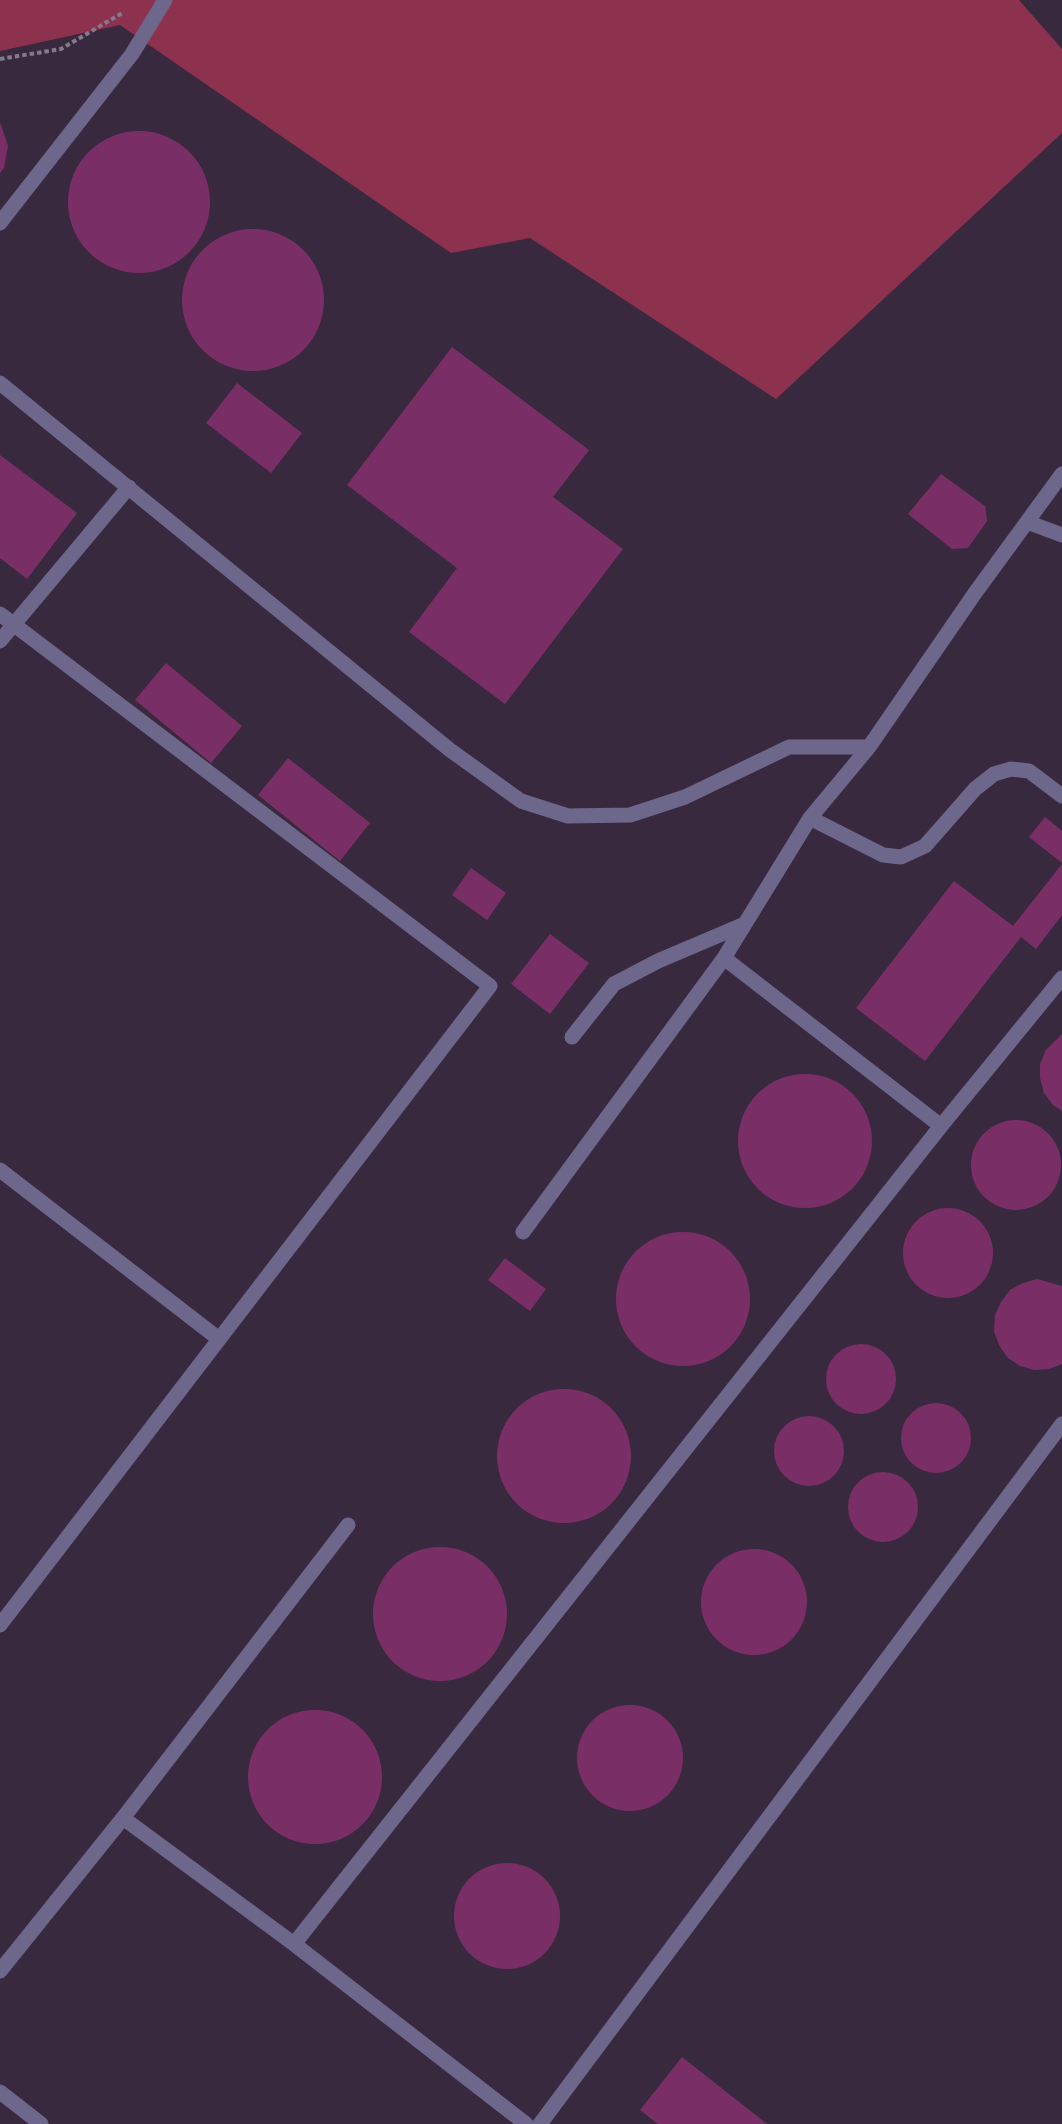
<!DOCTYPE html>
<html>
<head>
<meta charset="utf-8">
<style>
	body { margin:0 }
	canvas { display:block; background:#38293e }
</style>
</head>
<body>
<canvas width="1062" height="2124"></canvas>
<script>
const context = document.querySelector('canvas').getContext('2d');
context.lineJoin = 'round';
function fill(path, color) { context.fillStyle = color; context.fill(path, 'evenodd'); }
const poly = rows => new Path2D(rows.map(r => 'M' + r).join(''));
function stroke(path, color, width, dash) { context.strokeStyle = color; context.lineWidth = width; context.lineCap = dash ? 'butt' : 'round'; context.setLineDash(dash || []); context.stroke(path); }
fill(poly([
	[0,0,1019,0,1062,49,1062,133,776,399,530,238,451,253,120,25,0,51]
]), '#8c324f');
fill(poly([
	[0,122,8,146,4,168,0,173],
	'68 202a71 71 0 1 1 142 0a71 71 0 1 1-142 0Z',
	'182 300a71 71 0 1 1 142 0a71 71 0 1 1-142 0Z',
	[452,347,589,450,553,497,623,549,505,704,409,632,457,568,347,485],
	[237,383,302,433,271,473,206,423],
	[0,455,77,513,27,579,0,558],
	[941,474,985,506,987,521,968,548,952,549,908,514],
	[166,663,242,726,211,763,135,700],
	[288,758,370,823,340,861,258,795],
	[1045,817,1062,831,1062,863,1029,837],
	[1062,864,1062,915,1036,949,1021,937,925,1061,856,1008,954,881,1013,926],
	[471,868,506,893,487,920,452,895],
	[550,934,589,963,550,1014,511,984],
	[1062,1034,1062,1111,1053,1105,1044,1093,1040,1078,1040,1064,1046,1050],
	'738 1141a67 67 0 1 1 134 0a67 67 0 1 1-134 0Z',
	'971 1165a45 45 0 1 1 90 0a45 45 0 1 1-90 0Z',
	'903 1253a45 45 0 1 1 90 0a45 45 0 1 1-90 0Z',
	'616 1299a67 67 0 1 1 134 0a67 67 0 1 1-134 0Z',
	[505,1258,546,1289,530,1311,488,1280],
	[1037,1279,1062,1286,1062,1364,1049,1369,1034,1370,1020,1366,1007,1357,999,1345,994,1331,995,1315,1001,1302,1010,1290,1023,1283],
	'826 1379a35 35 0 1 1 70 0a35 35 0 1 1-70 0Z',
	'497 1456a67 67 0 1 1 134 0a67 67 0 1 1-134 0Z',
	'901 1438a35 35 0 1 1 70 0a35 35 0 1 1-70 0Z',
	'774 1451a35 35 0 1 1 70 0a35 35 0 1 1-70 0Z',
	'848 1507a35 35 0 1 1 70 0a35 35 0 1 1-70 0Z',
	'373 1614a67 67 0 1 1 134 0a67 67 0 1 1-134 0Z',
	'701 1602a53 53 0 1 1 106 0a53 53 0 1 1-106 0Z',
	'577 1758a53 53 0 1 1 106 0a53 53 0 1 1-106 0Z',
	'248 1777a67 67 0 1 1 134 0a67 67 0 1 1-134 0Z',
	'454 1916a53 53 0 1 1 106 0a53 53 0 1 1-106 0Z',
	[682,2057,767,2124,658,2124,640,2110]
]), '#792f65');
stroke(poly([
	[0,59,61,49,124,12]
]), '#86798b', 4, [4.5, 3]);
stroke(poly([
	[0,223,132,54,165,0],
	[0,383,450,750,521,801,568,816,630,815,685,797,789,747,869,747,975,593,1062,474],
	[1027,522,1062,535],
	[0,614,490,986,0,1625],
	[0,641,129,487],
	[810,818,883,855,901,857,925,846,975,789,994,774,1011,769,1029,771,1062,796],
	[572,1037,614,984,658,961,745,924],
	[941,1126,1062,978],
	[0,1170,219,1339],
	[523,1232,724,958,810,818,869,747],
	[123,1818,294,1944,526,2124],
	[294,1944,941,1126,724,958],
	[0,1971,123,1818,348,1525],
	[0,2092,41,2124],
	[540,2124,1062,1424]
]), '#6c678b', 15);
</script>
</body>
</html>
